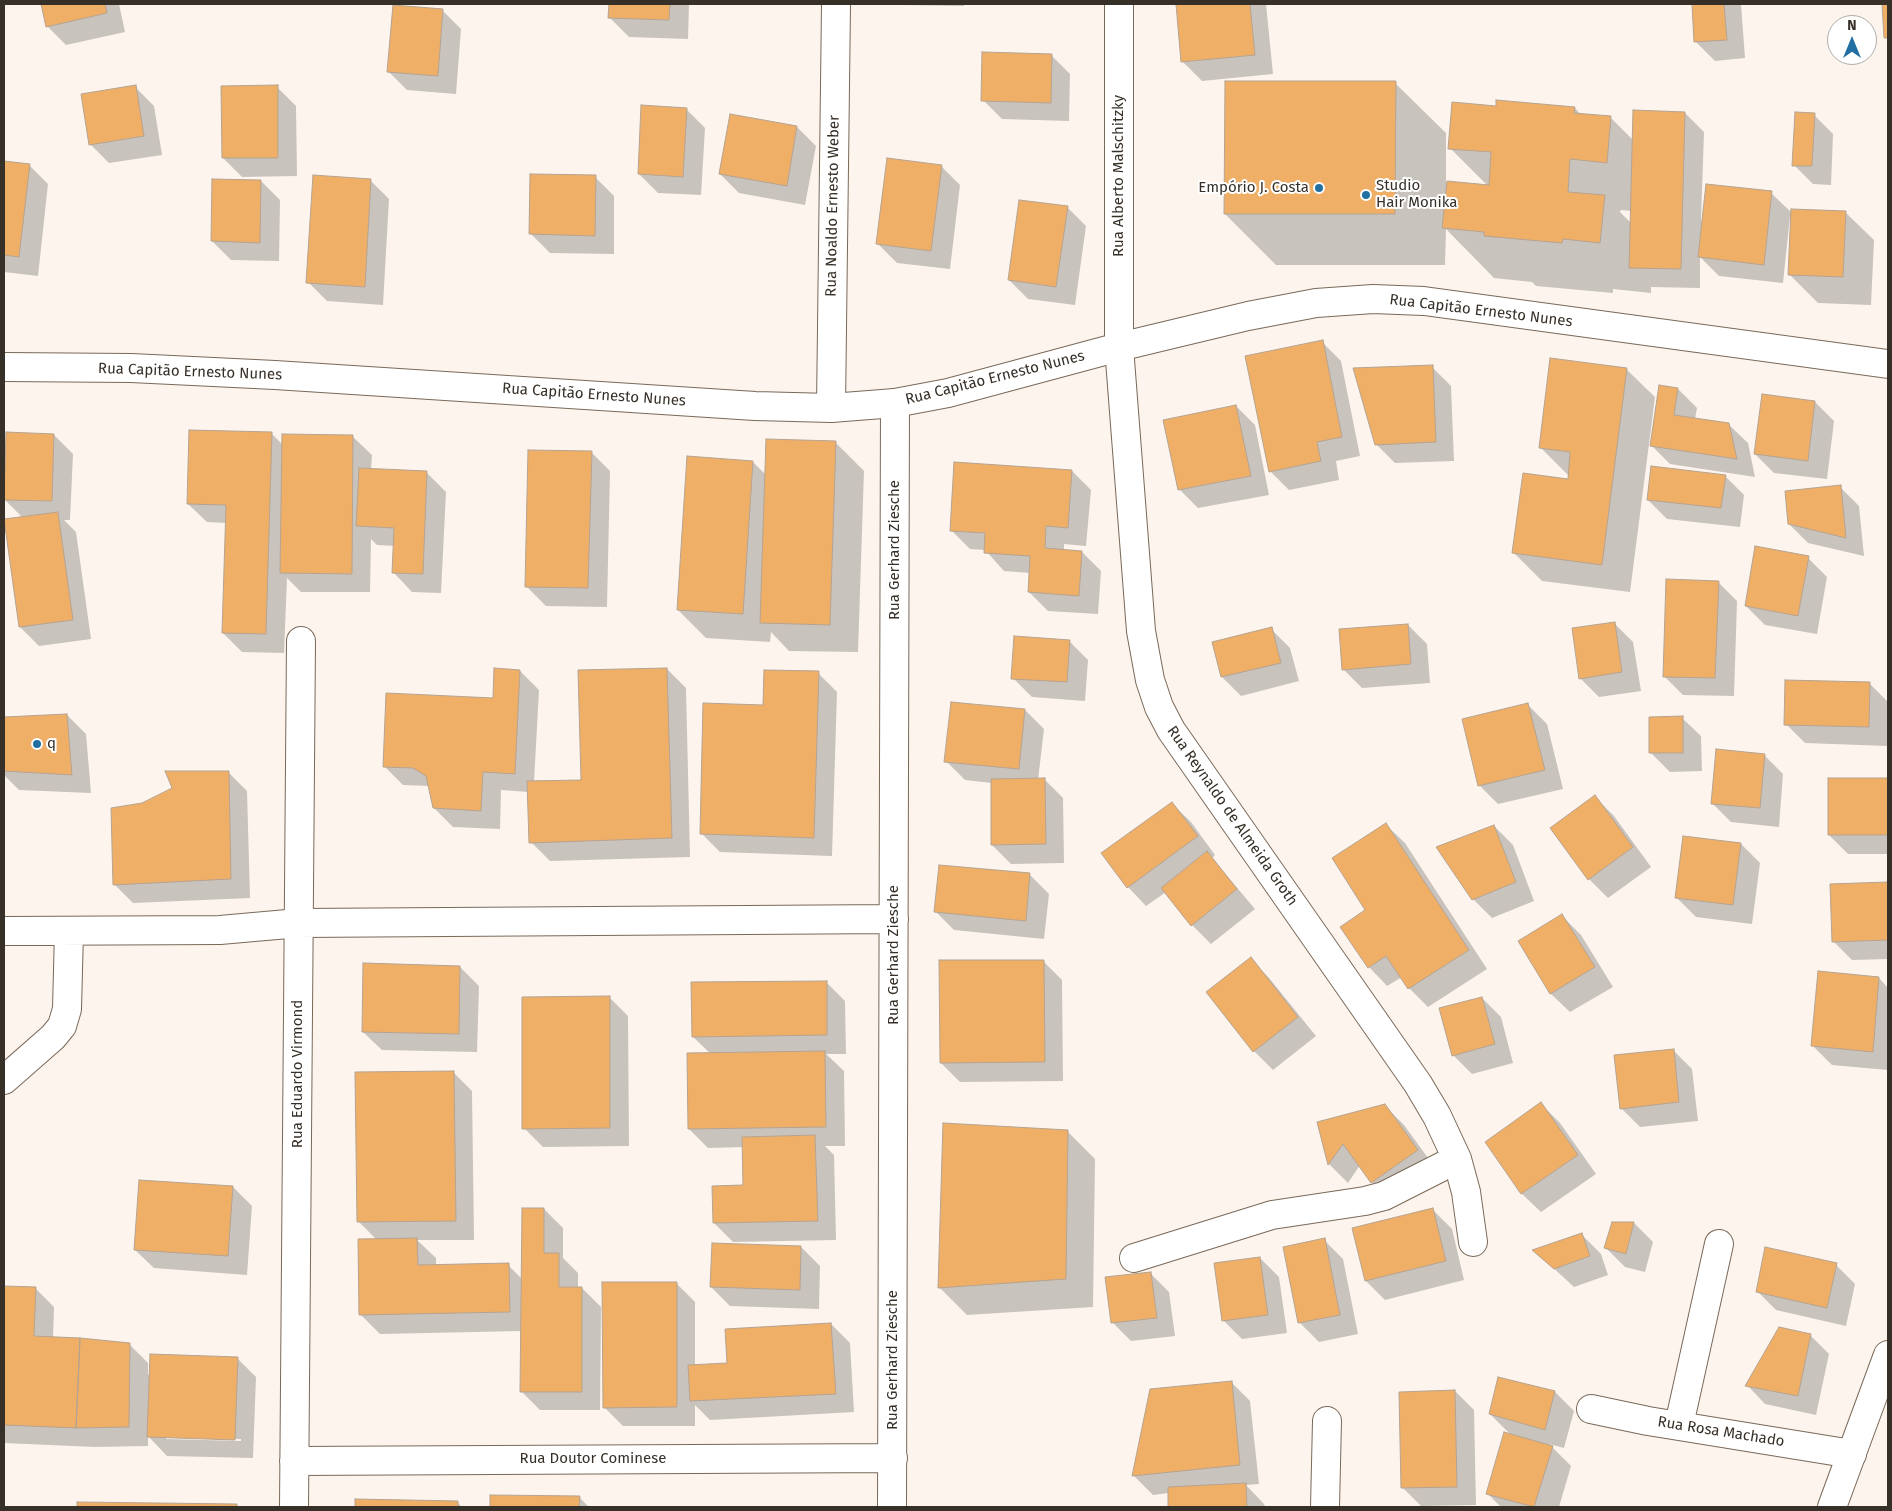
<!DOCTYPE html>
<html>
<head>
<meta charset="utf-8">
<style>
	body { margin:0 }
	#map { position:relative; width:1892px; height:1511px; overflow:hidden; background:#fcf4ed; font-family:"Fira Sans",sans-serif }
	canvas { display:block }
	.frame { position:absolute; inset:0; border:5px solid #373028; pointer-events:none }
	.north { position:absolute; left:1827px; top:15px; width:50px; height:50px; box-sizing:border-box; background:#fff; border:1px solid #afaca9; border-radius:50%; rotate:0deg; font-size:14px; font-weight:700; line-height:20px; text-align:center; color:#373028 }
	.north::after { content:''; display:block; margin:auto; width:18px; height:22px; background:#2170a1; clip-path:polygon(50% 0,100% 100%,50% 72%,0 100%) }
</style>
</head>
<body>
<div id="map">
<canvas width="1892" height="1511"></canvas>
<div class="frame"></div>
<div class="north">N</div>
</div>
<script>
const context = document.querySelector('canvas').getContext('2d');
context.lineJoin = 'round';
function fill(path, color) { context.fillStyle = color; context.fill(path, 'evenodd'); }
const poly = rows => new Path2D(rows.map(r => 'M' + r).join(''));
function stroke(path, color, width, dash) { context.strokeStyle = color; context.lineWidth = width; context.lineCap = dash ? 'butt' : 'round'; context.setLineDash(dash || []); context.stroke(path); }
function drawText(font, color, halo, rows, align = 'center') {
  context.font = font + ' "Fira Sans",sans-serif'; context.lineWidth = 4; context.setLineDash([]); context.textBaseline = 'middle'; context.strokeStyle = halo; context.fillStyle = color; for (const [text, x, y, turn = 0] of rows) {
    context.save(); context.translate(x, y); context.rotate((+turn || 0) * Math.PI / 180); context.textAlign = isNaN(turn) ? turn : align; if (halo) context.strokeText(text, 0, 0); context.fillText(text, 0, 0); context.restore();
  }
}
fill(poly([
	[42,4,119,4,125,32,66,45,47,26],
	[610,4,689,4,688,39,629,37,610,18],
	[898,4,964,4,964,6,900,5],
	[1177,4,1266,4,1273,74,1202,81,1183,62],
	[1693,4,1741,4,1745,58,1715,61,1696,42],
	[1883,4,1888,4,1888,40,1885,37],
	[442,10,461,29,456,94,407,90,388,71],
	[1051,55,1070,74,1069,121,1002,119,983,100],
	[1395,83,1446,133,1446,182,1488,186,1450,148,1497,107,1575,108,1581,115,1610,117,1634,141,1685,113,1704,132,1701,221,1771,193,1792,213,1845,212,1874,240,1871,305,1818,303,1790,275,1792,217,1790,216,1783,283,1719,276,1700,257,1700,288,1651,287,1651,293,1613,289,1613,293,1536,286,1532,282,1494,278,1446,229,1445,265,1276,265,1225,214],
	[1621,210,1632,211,1631,223,1620,212],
	[135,87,154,106,162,155,109,163,90,144],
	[277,87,296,106,297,176,242,177,223,158],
	[686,109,705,128,701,195,658,193,639,174],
	[1814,115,1833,134,1831,185,1813,184,1794,165],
	[731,116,797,127,816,146,805,205,739,193,720,174],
	[4,162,29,165,48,184,38,276,4,272],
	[941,166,960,185,950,269,897,263,878,244],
	[595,177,614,196,614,254,550,253,531,234],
	[370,180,389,199,383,305,327,301,308,282],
	[261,181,280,200,279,261,231,260,212,241],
	[1067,207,1086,226,1075,305,1028,299,1009,280],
	[1322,342,1341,361,1360,456,1336,461,1339,480,1289,490,1270,471],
	[1432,367,1451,386,1454,461,1395,463,1376,444],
	[1626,369,1655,397,1630,592,1542,581,1514,553,1569,480,1569,476,1541,448],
	[1678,389,1697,408,1695,419,1728,424,1748,443,1755,477,1670,464,1651,445],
	[1763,395,1815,402,1834,421,1827,479,1774,473,1755,454],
	[1236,406,1255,425,1269,495,1198,508,1179,489],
	[271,433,283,445,352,436,372,455,371,470,427,473,446,492,441,593,412,592,394,573,395,546,377,545,371,539,370,592,301,592,287,578,284,653,242,652,223,633,226,523,207,522,188,504],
	[54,435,73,454,70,520,64,520,76,532,91,639,39,646,20,627,23,518,5,500,4,517,4,475,5,476],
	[836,443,864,471,858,652,789,651,771,632,770,642,706,638,678,610,753,462,766,475],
	[591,452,610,471,607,607,546,606,527,587],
	[1072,471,1091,490,1086,546,1064,544,1064,551,1082,552,1101,571,1098,614,1048,611,1029,592,1030,573,1004,571,985,550,970,549,951,530],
	[1725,476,1744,495,1740,527,1667,519,1648,500],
	[1840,487,1859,506,1864,556,1808,543,1789,524],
	[1808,558,1827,577,1817,634,1765,625,1746,606],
	[1718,582,1737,601,1734,696,1683,695,1664,676],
	[1614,623,1633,642,1641,691,1599,697,1580,678],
	[1408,625,1427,644,1430,683,1362,688,1343,669],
	[1271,629,1290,648,1299,681,1241,696,1222,677],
	[1069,641,1088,660,1085,701,1032,697,1013,678],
	[667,669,686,688,690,857,550,861,531,842,529,792,501,790,500,829,453,827,434,808,430,786,403,785,384,766,494,699,520,671,539,690,534,782,582,781],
	[818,673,837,692,832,856,720,852,701,833,764,707],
	[1870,684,1888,702,1888,746,1805,743,1786,724],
	[1528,705,1547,724,1563,789,1498,804,1479,785],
	[1025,710,1044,729,1038,780,1044,779,1063,798,1064,863,1011,864,992,845,992,783,965,780,946,761],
	[67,715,86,734,91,793,19,790,4,775,4,718],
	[1682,718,1701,736,1702,771,1670,772,1651,753],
	[1764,755,1783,774,1779,827,1731,822,1712,803],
	[228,772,247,791,250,898,133,903,114,884],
	[1829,779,1888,779,1888,854,1848,854,1829,835],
	[1595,797,1614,816,1651,867,1608,898,1589,879],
	[1172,804,1191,822,1215,855,1212,858,1255,909,1211,944,1192,925,1166,892,1146,906,1128,887],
	[1386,825,1405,843,1487,969,1428,1007,1409,988,1402,977,1387,986,1369,967,1367,910],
	[1494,826,1513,845,1534,901,1492,918,1473,899],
	[1741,844,1760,863,1752,924,1696,917,1677,898],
	[1030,875,1049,894,1044,939,954,930,935,911],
	[1888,883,1888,959,1852,960,1833,941,1831,885],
	[1562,916,1581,935,1613,987,1570,1012,1551,994,1520,942],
	[1250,959,1269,978,1316,1036,1273,1070,1254,1051,1207,993],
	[1043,961,1062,980,1063,1081,960,1082,941,1063],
	[460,967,479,986,477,1052,382,1050,363,1032],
	[1879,978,1888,988,1888,1070,1832,1065,1813,1046],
	[826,982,845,1001,846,1054,826,1054,844,1071,845,1146,825,1146,834,1155,836,1240,733,1242,714,1223,745,1187,744,1147,708,1148,689,1129,711,1054,693,1037],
	[609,997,628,1016,629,1146,543,1147,524,1128],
	[1482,998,1501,1017,1513,1063,1472,1074,1453,1055],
	[1673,1050,1692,1069,1698,1121,1640,1127,1621,1108],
	[453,1072,472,1091,474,1240,417,1240,436,1258,436,1266,508,1265,522,1279,544,1209,563,1228,563,1258,578,1273,578,1288,582,1288,601,1307,600,1410,540,1410,521,1391,522,1331,380,1334,361,1315,377,1240,358,1221],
	[1541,1104,1560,1123,1596,1174,1541,1212,1522,1194,1486,1142],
	[1385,1106,1404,1125,1436,1169,1391,1201,1372,1182,1360,1165,1348,1183,1329,1164,1319,1122],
	[1067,1131,1095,1159,1093,1307,967,1315,939,1287],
	[233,1187,252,1206,247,1275,154,1268,135,1250],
	[1433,1210,1452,1229,1464,1280,1385,1300,1366,1281],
	[1613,1223,1634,1223,1653,1242,1645,1272,1625,1267,1606,1248],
	[1582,1235,1601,1254,1608,1275,1574,1287,1535,1251],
	[1324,1240,1343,1259,1358,1334,1319,1342,1300,1323,1284,1248],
	[801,1247,820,1266,819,1309,730,1306,711,1287],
	[1260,1258,1279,1277,1287,1333,1242,1339,1223,1320],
	[1836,1265,1855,1284,1846,1326,1776,1310,1757,1291],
	[1150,1273,1169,1292,1175,1336,1131,1341,1112,1322],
	[676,1283,695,1302,695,1366,728,1364,831,1324,850,1343,854,1412,710,1420,695,1405,695,1426,623,1426,604,1407],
	[4,1287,35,1288,54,1307,53,1339,129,1344,148,1363,148,1375,237,1358,256,1377,253,1458,167,1456,148,1436,148,1446,95,1447,4,1443],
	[166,1437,241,1439,241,1441,166,1439],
	[1810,1335,1829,1354,1816,1415,1765,1404,1747,1385],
	[1499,1378,1555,1392,1574,1411,1564,1448,1549,1444,1571,1466,1559,1507,1501,1507,1487,1493,1511,1435,1490,1414],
	[1231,1382,1250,1401,1259,1484,1246,1485,1264,1504,1265,1507,1170,1507,1169,1493,1153,1495,1134,1476,1151,1390],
	[1455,1391,1474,1410,1476,1505,1421,1506,1402,1487],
	[491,1497,579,1497,589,1507,491,1507],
	[356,1501,457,1502,462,1507,356,1507],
	[79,1504,236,1506,238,1507,79,1507]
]), '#0003');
const building = poly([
	[41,4,105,4,107,13,46,27,41,4],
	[609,4,670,4,669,20,608,18,609,4],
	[1176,4,1250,4,1255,55,1181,62,1176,4],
	[1692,4,1724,4,1727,40,1694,42,1692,4],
	[1882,4,1888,4,1888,38,1884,38,1882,4],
	[393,5,443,9,438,76,387,72,393,5],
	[982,52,1052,54,1051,103,981,101,982,52],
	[1225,81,1396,81,1395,214,1224,214,1225,81],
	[136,85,144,136,89,145,81,94,136,85],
	[278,85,278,158,222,158,221,86,278,85],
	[1496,100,1575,107,1574,113,1611,116,1607,163,1570,159,1568,192,1605,195,1600,243,1563,239,1562,243,1484,236,1484,232,1442,228,1447,181,1489,185,1491,152,1448,149,1452,102,1496,106,1496,100],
	[641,105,687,108,683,177,638,174,641,105],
	[1633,110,1685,112,1681,269,1629,268,1633,110],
	[1795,112,1815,113,1812,166,1792,166,1795,112],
	[730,114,797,126,787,186,719,174,730,114],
	[887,158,942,165,931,251,876,244,887,158],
	[4,161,30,164,19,257,4,255,4,161],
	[530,174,596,175,595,236,529,234,530,174],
	[313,175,371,179,365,287,306,283,313,175],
	[212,179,261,180,260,243,211,241,212,179],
	[1706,184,1772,191,1764,265,1698,257,1706,184],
	[1019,200,1068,206,1056,287,1008,280,1019,200],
	[1791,209,1846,211,1843,277,1788,275,1791,209],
	[1323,340,1342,437,1317,442,1321,461,1269,472,1245,356,1323,340],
	[1550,358,1627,368,1602,565,1512,553,1523,473,1568,479,1570,452,1539,448,1550,358],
	[1433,365,1436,442,1375,445,1353,368,1433,365],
	[1659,385,1678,388,1674,415,1729,423,1737,459,1650,446,1659,385],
	[1762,394,1815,401,1808,461,1754,454,1762,394],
	[1236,405,1251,476,1178,490,1163,420,1236,405],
	[189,430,272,432,266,634,222,633,226,505,187,504,189,430],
	[6,432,54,434,52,501,4,500,6,432],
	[282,434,353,435,352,574,280,573,282,434],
	[766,439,836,441,830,625,760,623,766,439],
	[528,450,592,451,588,588,525,587,528,450],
	[687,456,753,461,743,614,677,610,687,456],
	[954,462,1072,470,1068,528,1046,526,1045,548,1082,551,1079,596,1028,592,1030,556,984,553,985,533,950,531,954,462],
	[1651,466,1726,475,1721,508,1647,500,1651,466],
	[359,468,427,471,423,574,392,573,394,528,356,526,359,468],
	[1841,485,1846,538,1788,524,1785,491,1841,485],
	[58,512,73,620,19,627,4,519,58,512],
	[1755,546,1809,556,1798,616,1745,606,1755,546],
	[1666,579,1719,581,1715,678,1663,677,1666,579],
	[1615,622,1622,672,1579,679,1572,628,1615,622],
	[1408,624,1411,664,1342,670,1339,629,1408,624],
	[1272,627,1281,663,1221,677,1212,642,1272,627],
	[1014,636,1070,640,1067,682,1011,679,1014,636],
	[494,668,520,670,515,774,483,772,481,811,433,808,426,776,413,768,383,767,386,693,493,698,494,668],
	[667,668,672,838,529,843,527,781,581,780,578,670,667,668],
	[764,670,819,671,814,838,700,834,703,703,763,705,764,670],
	[1785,680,1870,682,1869,727,1784,725,1785,680],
	[951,702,1025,709,1019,769,944,762,951,702],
	[1528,703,1545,770,1478,786,1462,719,1528,703],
	[67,714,72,775,4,771,4,717,67,714],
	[1683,716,1683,753,1649,753,1649,717,1683,716],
	[1716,749,1765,754,1760,808,1711,804,1716,749],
	[165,771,229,771,231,879,113,885,111,808,142,803,172,788,165,771],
	[1045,778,1046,844,991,845,991,779,1045,778],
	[1828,778,1888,778,1888,835,1828,835,1828,778],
	[1595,795,1633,847,1588,880,1550,828,1595,795],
	[1172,802,1198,836,1127,888,1101,853,1172,802],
	[1386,823,1469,950,1408,989,1386,956,1368,968,1340,927,1365,910,1332,858,1386,823],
	[1494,825,1516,882,1472,900,1436,847,1494,825],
	[1683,836,1741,843,1733,905,1675,898,1683,836],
	[1207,851,1237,889,1191,926,1161,888,1207,851],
	[939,865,1030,873,1026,921,934,912,939,865],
	[1888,882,1888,940,1832,942,1830,884,1888,882],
	[1562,914,1595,967,1550,994,1518,941,1562,914],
	[1251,957,1298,1017,1253,1052,1206,992,1251,957],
	[939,960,1044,960,1045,1062,940,1063,939,960],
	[363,963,460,966,459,1034,362,1032,363,963],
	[1818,971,1879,977,1873,1052,1811,1046,1818,971],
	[827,981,827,1035,692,1037,691,982,827,981],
	[610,996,610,1128,522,1129,522,997,610,996],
	[1482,997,1495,1044,1452,1056,1439,1008,1482,997],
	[1674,1049,1679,1102,1620,1109,1614,1055,1674,1049],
	[825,1051,826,1127,688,1129,687,1053,825,1051],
	[454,1071,456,1221,357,1222,355,1072,454,1071],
	[1541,1102,1578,1155,1521,1194,1485,1142,1541,1102],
	[1385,1104,1418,1150,1371,1183,1343,1144,1328,1165,1317,1122,1385,1104],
	[943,1123,1068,1130,1066,1279,938,1288,943,1123],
	[815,1135,818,1221,713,1223,712,1186,743,1185,742,1137,815,1135],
	[139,1180,233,1186,228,1256,134,1250,139,1180],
	[522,1208,544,1208,544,1253,559,1253,559,1287,582,1287,582,1392,520,1392,522,1208],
	[1433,1208,1446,1261,1365,1281,1352,1228,1433,1208],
	[1612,1222,1634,1222,1626,1254,1604,1248,1612,1222],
	[1582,1233,1590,1256,1554,1269,1532,1250,1582,1233],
	[417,1238,418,1265,509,1263,510,1312,359,1315,358,1239,417,1238],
	[1325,1238,1340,1315,1298,1323,1283,1247,1325,1238],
	[712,1243,801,1246,800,1290,710,1287,712,1243],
	[1765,1247,1837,1263,1827,1308,1756,1292,1765,1247],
	[1260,1257,1268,1315,1222,1321,1214,1263,1260,1257],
	[1151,1272,1157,1318,1111,1323,1105,1277,1151,1272],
	[602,1282,677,1282,677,1407,603,1408,602,1282],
	[4,1286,36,1287,34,1336,80,1338,76,1428,4,1425,4,1286],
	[831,1323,836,1394,690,1401,688,1365,727,1363,725,1329,831,1323],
	[1779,1327,1811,1334,1798,1396,1745,1386,1779,1327],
	[80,1338,130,1343,129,1427,76,1428,80,1338],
	[150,1354,238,1357,235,1440,147,1437,150,1354],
	[1498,1377,1555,1391,1545,1430,1489,1414,1498,1377],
	[1232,1381,1240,1465,1132,1476,1150,1389,1232,1381],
	[1455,1390,1457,1487,1401,1488,1399,1392,1455,1390],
	[1504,1432,1553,1446,1534,1507,1486,1494,1504,1432],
	[1246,1483,1247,1507,1168,1507,1168,1487,1246,1483],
	[490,1495,580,1496,579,1507,490,1507,490,1495],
	[355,1499,458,1501,458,1507,355,1507,355,1499],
	[77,1502,237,1504,237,1507,77,1507,77,1502]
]);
fill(building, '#f0af67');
stroke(building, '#b5a391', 1);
const street = poly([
	[1119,347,1141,631,1150,680,1159,707,1171,730,1418,1084,1437,1116,1457,1159,1466,1192,1473,1242],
	[831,408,836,4],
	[4,931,220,930,299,923,894,919],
	[4,1080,53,1037,62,1026,67,1009,69,931],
	[1134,1258,1272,1215,1365,1201,1384,1196,1457,1159],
	[1591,1409,1648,1421,1852,1454],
	[1679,1425,1719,1244],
	[294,1461,893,1458],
	[294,1507,301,641],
	[892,1507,895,403],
	[1325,1507,1327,1421]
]);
const secondary = poly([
	[1119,347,1119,4],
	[4,367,131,368,275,375,755,406,831,408,895,403,948,393,1119,347,1248,316,1316,303,1373,299,1424,301,1888,364],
	[1832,1507,1888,1355]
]);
stroke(street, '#7a6959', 30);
stroke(secondary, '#7a6959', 30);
stroke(street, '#fff', 28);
stroke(secondary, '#fff', 28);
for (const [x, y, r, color] of [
	[1319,188,5,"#2170a1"],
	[1366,195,5,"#2170a1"],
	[37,744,5,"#2170a1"]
]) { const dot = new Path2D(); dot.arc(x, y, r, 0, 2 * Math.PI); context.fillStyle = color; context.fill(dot); stroke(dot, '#fff', 2); }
drawText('15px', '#373028', '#fff', [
	["Rua Alberto Malschitzky",1119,176,-90],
	["Rua Noaldo Ernesto Weber",833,206,-89],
	["Rua Capitão Ernesto Nunes",1481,311,7],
	["Rua Capitão Ernesto Nunes",190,372,2],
	["Rua Capitão Ernesto Nunes",995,378,-14],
	["Rua Capitão Ernesto Nunes",594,395,4],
	["Rua Gerhard Ziesche",895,550,-90],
	["Rua Reynaldo de Almeida Groth",1232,816,55],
	["Rua Gerhard Ziesche",894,955,-90],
	["Rua Eduardo Virmond",298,1074,-90],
	["Rua Gerhard Ziesche",893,1360,-90],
	["Rua Rosa Machado",1721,1432,9],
	["Rua Doutor Cominese",593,1459]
]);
drawText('15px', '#373028', '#fff', [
	["Studio",1376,186],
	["Hair Monika",1376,203],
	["Empório J. Costa",1309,188,"right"],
	["q",47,744]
], 'left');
</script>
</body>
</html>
